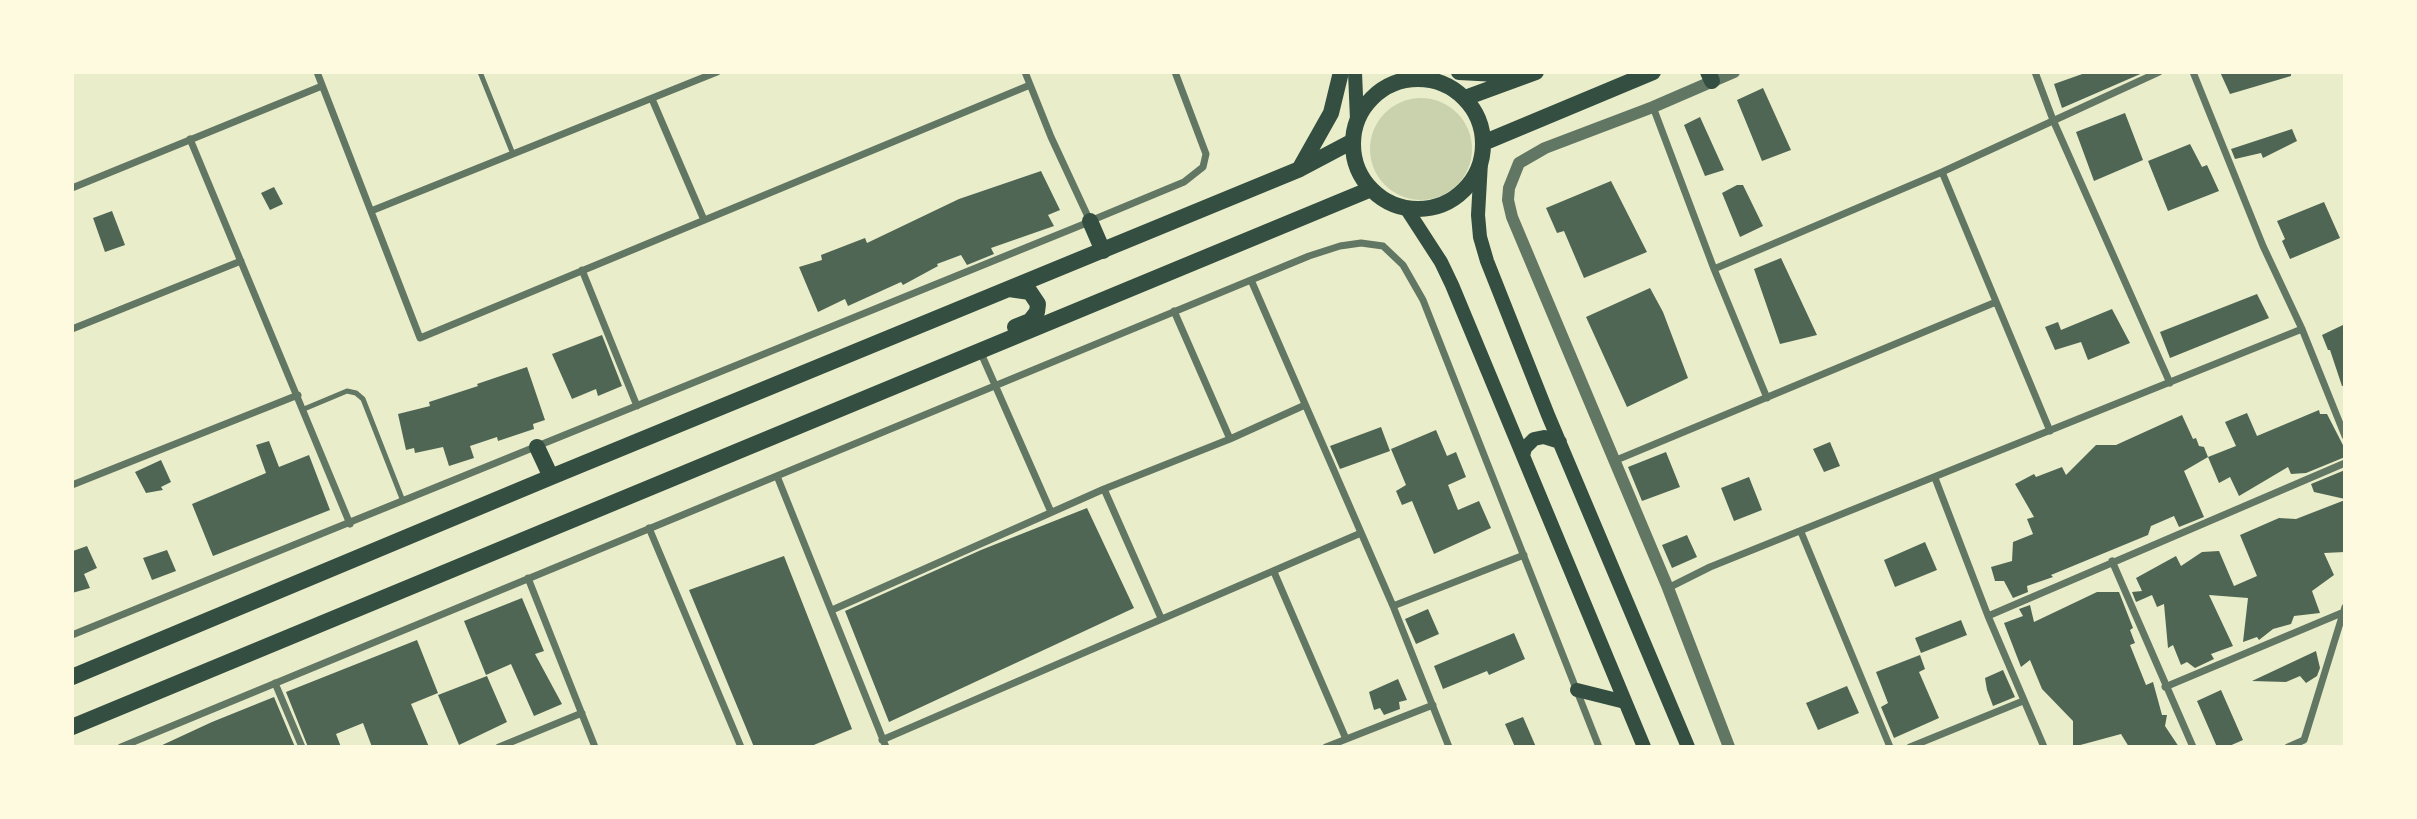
<!DOCTYPE html>
<html>
<head>
<meta charset="utf-8">
<style>
	body { margin:0 }
	#map { position:relative; width:2417px; height:819px; overflow:hidden; background:#e9edc9; font-family:"Roboto Serif",serif }
	canvas { display:block }
	.frame { position:absolute; inset:0; border:74px solid #fefae0; pointer-events:none }
</style>
</head>
<body>
<div id="map">
<canvas width="2417" height="819"></canvas>
<div class="frame"></div>
</div>
<script>
const context = document.querySelector('canvas').getContext('2d');
context.lineJoin = 'round';
function fill(path, color) { context.fillStyle = color; context.fill(path, 'evenodd'); }
const poly = rows => new Path2D(rows.map(r => 'M' + r).join(''));
function stroke(path, color, width, dash) { context.strokeStyle = color; context.lineWidth = width; context.lineCap = dash ? 'butt' : 'round'; context.setLineDash(dash || []); context.stroke(path); }
fill(poly([
	'1370 149a51 51 0 1 1 102 0a51 51 0 1 1-102 0Z'
]), '#cad2ad');
fill(poly([
	[2088,72,2145,72,2062,108,2054,84],
	[2220,72,2291,72,2291,76,2230,94],
	[1763,88,1791,150,1762,161,1737,100],
	[2125,113,2143,160,2094,181,2076,132],
	[1700,117,1724,170,1705,176,1684,125],
	[2292,129,2297,141,2263,158,2261,153,2235,159,2231,149],
	[2190,144,2202,167,2207,165,2219,191,2168,211,2148,161],
	[1041,171,1060,210,1048,215,1054,226,991,248,994,254,967,265,961,255,937,264,938,266,903,285,901,282,848,306,845,299,818,312,799,267,822,260,821,255,865,238,867,243,959,199],
	[1611,181,1647,252,1584,278,1564,231,1557,233,1546,208],
	[1737,185,1743,185,1763,226,1740,237,1722,193],
	[274,187,283,204,270,210,261,193],
	[2324,202,2340,238,2290,259,2282,241,2285,239,2277,221],
	[112,211,125,245,105,252,93,218],
	[1781,258,1817,335,1780,344,1754,269],
	[1650,288,1663,312,1688,378,1627,407,1586,317],
	[2257,294,2269,318,2170,358,2160,332],
	[2112,309,2130,343,2088,360,2081,342,2055,350,2045,327,2058,322,2061,330],
	[2345,324,2345,386,2342,386,2330,350,2328,350,2322,335],
	[602,335,622,386,598,396,596,389,572,399,552,354],
	[527,367,545,420,533,424,534,429,498,441,497,437,470,446,474,458,449,466,443,447,415,453,414,448,406,450,398,414,430,406,429,402,478,386,477,384],
	[2319,410,2320,414,2327,414,2345,449,2345,457,2306,473,2291,474,2288,467,2239,496,2230,477,2219,483,2208,457,2236,446,2225,422,2247,413,2257,436],
	[2182,415,2193,439,2196,438,2199,446,2204,447,2208,457,2184,471,2204,517,2179,527,2174,516,2151,526,2148,535,2051,575,2053,577,2027,586,2028,592,2013,598,2004,581,1995,581,1991,567,2012,561,2013,542,2033,534,2027,519,2034,517,2015,484,2034,474,2036,477,2062,467,2066,475,2096,445,2116,445],
	[1381,427,1390,451,1340,469,1330,446],
	[1436,430,1447,456,1456,452,1466,477,1448,485,1458,510,1479,501,1491,528,1434,554,1412,501,1402,505,1396,491,1406,485,1391,449],
	[269,441,279,467,309,455,330,510,213,556,192,504,266,473,256,445],
	[1830,442,1840,466,1824,472,1813,449],
	[1666,452,1680,487,1642,501,1628,467],
	[161,460,171,482,161,487,163,490,146,493,135,472],
	[2345,470,2345,499,2314,492,2311,484],
	[1749,477,1762,510,1734,521,1721,488],
	[2345,500,2345,552,2324,553,2334,575,2312,591,2320,613,2294,616,2291,624,2273,629,2259,640,2257,637,2243,642,2248,598,2209,595,2233,646,2211,654,2214,659,2195,668,2187,662,2181,665,2173,645,2168,648,2164,604,2157,607,2152,595,2136,602,2132,592,2142,591,2136,578,2176,556,2181,566,2202,552,2219,551,2234,586,2257,576,2240,535,2279,518,2296,519],
	[1087,508,1134,608,889,722,845,611,981,550],
	[1687,535,1697,557,1672,568,1662,545],
	[1925,542,1937,570,1895,587,1884,560],
	[87,546,97,568,84,574,90,588,72,593,72,549,73,551],
	[167,550,176,571,152,580,143,558],
	[784,556,852,729,809,747,754,747,689,590],
	[2097,592,2119,592,2133,628,2130,630,2135,643,2130,645,2146,685,2153,682,2162,715,2167,715,2165,726,2179,747,2129,747,2121,734,2073,747,2073,721,2042,689,2030,660,2021,667,2004,623,2023,616,2019,609,2030,605,2034,622],
	[522,598,544,651,535,654,562,704,534,716,511,664,486,675,464,621],
	[1428,609,1439,634,1416,644,1405,619],
	[1961,620,1967,635,1921,653,1915,638],
	[1514,633,1525,659,1489,675,1487,671,1443,689,1434,666],
	[417,640,438,693,411,704,429,747,372,747,363,723,336,734,341,747,308,747,286,692],
	[2316,651,2320,668,2317,676,2306,683,2300,676,2286,682,2252,681],
	[1920,655,1925,669,1919,672,1939,718,1894,738,1881,707,1888,703,1876,672],
	[2003,670,2015,697,1993,706,1987,690,1985,678],
	[487,676,507,722,459,745,438,695],
	[1398,679,1407,700,1399,702,1400,709,1384,715,1380,708,1374,710,1369,692],
	[1847,686,1859,713,1818,730,1806,703],
	[2221,690,2243,740,2227,747,2217,747,2197,701],
	[274,697,295,747,158,747,212,722],
	[1523,717,1536,747,1515,747,1505,724]
]), '#4f6655');
stroke(poly([
	[480,72,513,154],
	[304,409,347,391,356,393,363,399,403,501]
]), '#617663', 5);
stroke(poly([
	[317,72,420,338,1030,85],
	[1025,72,1051,137,1090,221,1184,182,1203,167,1206,154,1175,72],
	[2035,72,2053,120,2170,383],
	[2193,72,2263,246,2302,329,2345,436],
	[652,99,704,220],
	[1653,107,1714,269,1767,398],
	[190,139,350,524],
	[1942,172,2050,431],
	[72,188,322,86],
	[371,211,717,72],
	[1714,269,1942,172,2159,72],
	[582,270,637,406],
	[1251,280,1393,606,1449,747],
	[1174,311,1230,439],
	[72,329,241,261],
	[980,351,1051,512],
	[1614,461,1996,302],
	[777,476,886,747],
	[1935,478,1988,616,2044,747],
	[72,485,298,395],
	[1104,489,1161,618],
	[649,528,741,747],
	[1801,532,1890,747],
	[2112,561,2193,747],
	[1274,572,1346,739],
	[528,578,595,747],
	[1668,588,1710,567,2302,329],
	[1393,606,1524,555],
	[832,610,1104,489,1230,439,1305,405],
	[1988,616,2345,463],
	[72,635,1089,222],
	[275,683,302,747],
	[2165,687,2344,612],
	[882,740,1361,533],
	[121,747,1309,256,1340,246,1361,243,1383,246,1403,265,1423,300,1599,747],
	[499,747,582,713],
	[1326,747,1433,705],
	[1910,747,2023,701],
	[2288,747,2304,740,2345,607]
]), '#617663', 7);
stroke(poly([
	[1729,747,1668,588,1512,217,1508,200,1509,188,1519,163,1545,148,1653,107,1734,72]
]), '#617663', 12);
stroke(poly([
	[1355,72,1357,120],
	[1417,72,1425,79],
	[1481,162,1478,215,1480,237,1487,261,1548,415,1688,747],
	[1406,208,1441,262,1452,285,1644,747],
	[1523,456,1525,448,1534,439,1544,437,1560,442],
	[1577,690,1625,702]
]), '#344e41', 14);
stroke(poly([
	[1459,72,1516,75],
	[1708,72,1712,81],
	'1353 144a65 65 0 1 1 130 0a65 65 0 1 1-130 0Z',
	[1465,98,1536,72],
	[1483,143,1653,72],
	[1300,168,1331,113,1341,72],
	[1090,221,1103,251],
	[1009,289,1030,292,1038,304,1037,312,1030,321,1015,327],
	[537,447,551,477],
	[72,677,551,477,1300,169,1353,141],
	[72,727,1371,189]
]), '#344e41', 16);
</script>
</body>
</html>
